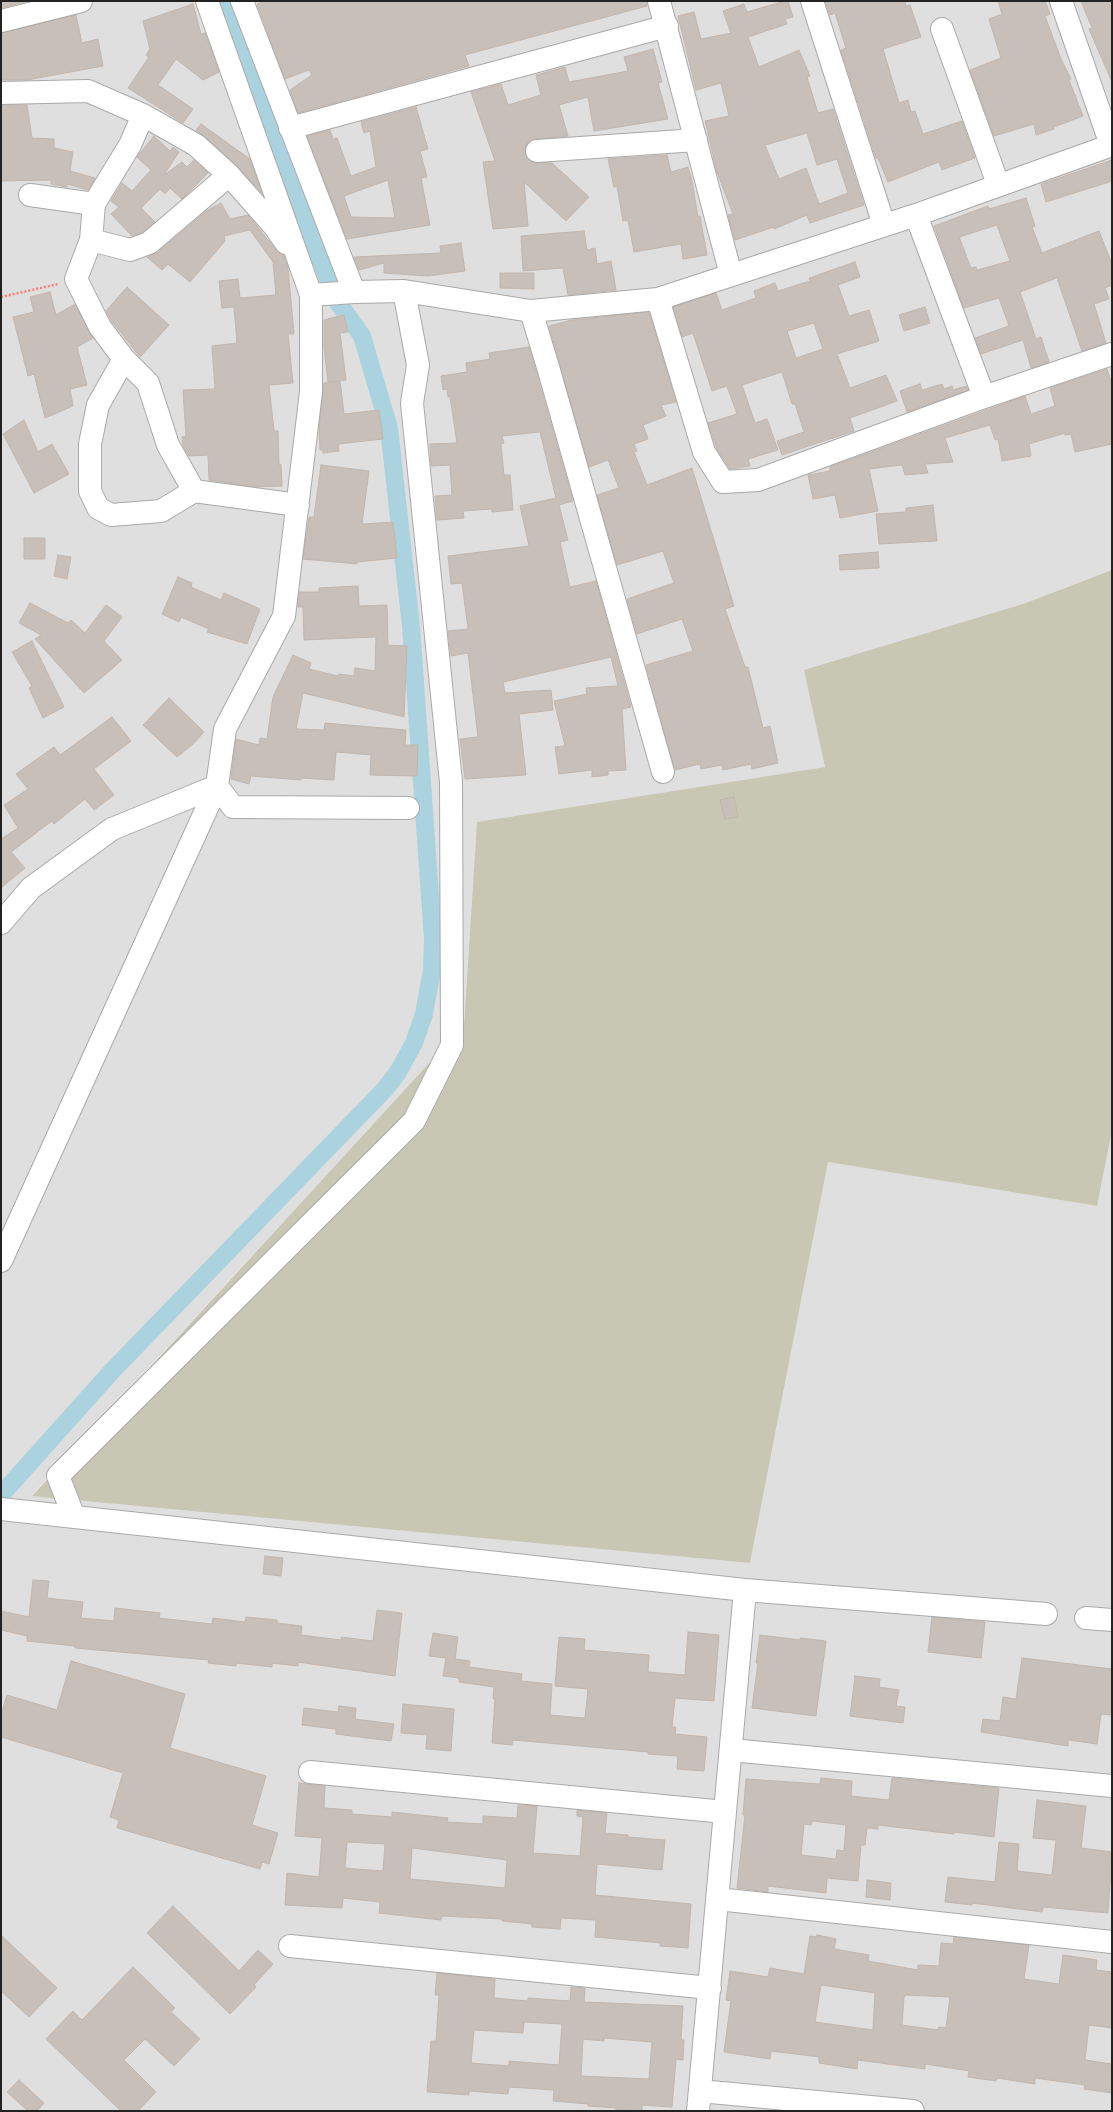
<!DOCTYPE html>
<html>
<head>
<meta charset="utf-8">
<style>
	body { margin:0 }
	#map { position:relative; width:1113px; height:2112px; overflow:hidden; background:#f2efe9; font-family:"PT Sans",sans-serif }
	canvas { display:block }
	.frame { position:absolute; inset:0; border:2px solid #222; pointer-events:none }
</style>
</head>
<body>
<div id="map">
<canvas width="1113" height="2112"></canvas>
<div class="frame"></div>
</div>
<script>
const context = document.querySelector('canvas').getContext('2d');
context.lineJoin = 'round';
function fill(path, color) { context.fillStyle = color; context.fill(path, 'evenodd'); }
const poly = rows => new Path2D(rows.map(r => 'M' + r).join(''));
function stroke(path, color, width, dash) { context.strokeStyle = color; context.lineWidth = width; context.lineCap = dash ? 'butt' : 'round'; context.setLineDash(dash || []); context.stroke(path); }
fill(poly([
	[1,1,1112,1,1112,570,1023,604,825,767,477,822,464,1025,32,1495,750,1563,828,1162,1097,1206,1112,1131,1112,2111,1,2111]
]), '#e0dfdf');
fill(poly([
	[1112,570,1112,1131,1097,1206,828,1162,750,1563,32,1496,464,1025,477,822,825,767,804,670,1023,604]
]), '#c7c7b4');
stroke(poly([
	[1,1495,112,1371,386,1088,398,1072,414,1043,424,1014,432,970,433,939,411,626,389,428,362,336,337,301,306,223,226,1]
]), '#aad3df', 18);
const building = poly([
	[1,1,29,1,1,8,1,1],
	[267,1,647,1,647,6,465,55,469,66,298,113,290,90,312,75,309,70,285,79,257,4,267,1],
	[785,1,788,1,793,17,785,19,787,24,748,37,759,67,799,50,810,76,807,77,818,113,833,109,864,205,810,223,807,215,774,229,774,227,735,240,728,215,733,214,717,172,705,121,729,116,721,83,696,90,678,16,694,12,701,39,731,33,723,11,744,4,747,12,785,1],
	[807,133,817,165,837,159,848,193,819,204,806,168,779,179,765,145,807,133],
	[825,1,905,1,906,6,910,5,921,37,883,49,899,103,908,100,911,112,915,111,923,134,962,121,975,158,942,170,939,162,888,182,878,158,876,158,841,50,846,48,835,13,830,15,825,1],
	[998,1,1045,1,1050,14,1045,16,1061,59,1071,79,1069,80,1083,116,1054,127,1054,129,1036,135,1034,124,994,136,970,70,1001,58,989,19,1002,14,998,1],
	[1081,1,1112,1,1112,82,1089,29,1092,28,1081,1],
	[193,4,201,34,205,33,219,72,203,80,176,59,158,85,193,109,183,123,128,88,149,57,146,55,150,49,143,21,193,4],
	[76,15,82,43,98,39,103,66,27,80,1,80,1,33,76,15],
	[653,49,662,82,658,83,668,119,594,131,588,97,559,105,568,136,530,140,526,146,525,152,527,158,532,162,552,163,589,197,566,221,524,182,528,226,493,229,483,162,495,161,471,92,501,84,508,105,541,95,536,75,565,67,569,82,628,71,624,57,653,49],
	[1,105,27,105,32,138,54,139,54,148,73,152,70,171,95,178,88,190,68,184,67,187,51,184,51,180,1,181,1,105],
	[416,107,428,149,420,151,427,177,421,178,430,225,347,239,307,136,330,130,333,139,337,138,351,176,376,167,370,131,364,133,361,122,416,107],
	[388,180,395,218,351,217,344,196,388,180],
	[201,124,250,159,262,193,237,166,204,136,196,130,201,124],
	[154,136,170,151,173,147,179,152,164,175,182,162,187,167,194,160,208,173,182,199,170,188,165,194,160,189,141,208,155,222,143,232,132,236,111,214,119,207,111,201,122,183,132,191,151,170,137,157,154,136],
	[667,155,671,172,688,167,692,181,698,217,700,216,707,255,683,259,681,244,634,252,628,220,623,221,617,186,614,187,608,159,667,155],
	[1112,160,1112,181,1046,202,1041,184,1112,160],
	[1026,198,1035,226,1032,227,1042,253,1099,231,1112,264,1112,285,1105,288,1109,299,1094,304,1106,343,1082,351,1057,278,1020,292,1036,339,1041,337,1049,362,1031,368,1023,340,981,354,975,338,1009,326,999,298,964,308,934,226,988,206,989,209,1026,198],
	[997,225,1010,261,977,270,976,267,971,268,959,237,997,225],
	[221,203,230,219,248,215,276,250,284,255,288,268,294,334,288,334,293,383,269,385,274,431,278,431,279,465,281,464,282,486,255,487,209,480,208,455,189,456,183,446,182,437,186,436,183,390,215,389,212,346,237,343,234,307,222,308,219,281,238,279,240,298,276,295,273,262,250,230,224,236,225,241,190,282,168,264,162,270,147,257,157,253,206,211,221,203],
	[584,231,587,250,595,248,597,264,611,261,616,290,568,295,563,268,523,271,521,236,584,231],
	[461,243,465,271,428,276,384,273,384,263,359,270,354,257,441,253,440,246,461,243],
	[855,262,860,277,838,285,849,316,869,310,879,341,837,354,850,388,886,375,897,401,850,418,854,431,782,455,777,441,804,432,795,404,792,404,782,372,742,385,755,423,767,419,778,450,748,459,750,466,730,469,717,449,708,423,737,414,727,386,712,391,693,333,682,337,673,307,716,293,722,310,756,298,754,291,775,283,778,291,810,281,809,278,855,262],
	[814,323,823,349,796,358,787,331,814,323],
	[500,273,534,273,534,289,500,288,500,273],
	[127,287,169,325,140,357,111,320,106,311,127,287],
	[50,292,56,315,75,304,93,338,77,347,87,385,70,389,73,406,45,418,34,374,28,376,13,317,34,312,30,297,50,292],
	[925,307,930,323,904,331,899,315,925,307],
	[649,312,676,402,661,405,666,416,643,425,648,439,634,444,637,451,634,452,647,485,692,468,734,606,725,609,745,667,748,667,763,728,770,726,778,763,752,769,751,764,723,770,722,765,701,769,700,764,675,770,646,665,693,651,682,619,637,634,627,599,674,583,663,551,617,565,597,495,619,488,608,460,589,467,549,326,572,320,649,312],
	[344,315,348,332,340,333,346,380,328,382,324,348,324,320,344,315],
	[529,347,573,501,559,505,568,540,560,542,570,587,596,581,631,707,622,709,626,770,608,771,608,775,592,777,592,770,559,774,555,747,565,746,554,701,587,694,586,688,618,686,611,657,503,682,505,693,551,690,553,710,519,714,526,775,465,779,460,739,478,737,468,653,451,656,448,631,468,629,462,583,451,584,448,556,529,546,520,506,556,498,540,432,502,436,504,443,501,444,504,475,510,475,513,510,492,512,492,509,463,511,464,518,437,520,435,496,452,495,450,465,431,466,430,444,457,443,450,396,448,397,447,389,443,390,441,376,467,372,466,363,490,359,489,353,529,347],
	[1107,369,1112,384,1112,444,1075,452,1071,434,1065,435,1065,433,1029,444,1031,456,1002,461,998,439,995,440,990,425,945,438,953,462,925,464,928,473,905,475,902,465,869,469,878,511,840,518,835,495,813,499,808,475,830,471,830,467,1025,396,1031,414,1055,406,1050,388,1107,369],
	[340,381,344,414,379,410,383,439,338,444,339,451,323,453,323,450,320,450,319,428,324,383,340,381],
	[920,384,922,390,942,384,944,389,952,386,953,390,966,386,968,390,907,412,900,391,920,384],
	[24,420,38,452,52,444,69,474,34,493,3,434,24,420],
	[321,465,369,471,362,524,393,522,397,558,357,562,357,564,303,559,309,517,314,517,321,465],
	[933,505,937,541,879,544,876,514,906,512,906,508,933,505],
	[24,538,45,538,45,559,24,559,24,538],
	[878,552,879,568,840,570,839,555,878,552],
	[58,555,71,557,67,579,54,576,58,555],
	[178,577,192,583,191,587,221,600,224,593,260,609,247,644,207,632,209,629,181,617,179,622,162,614,178,577],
	[358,586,359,606,387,605,388,645,407,646,404,717,303,693,296,729,324,730,325,723,406,730,405,745,418,745,417,776,370,775,371,755,336,752,334,780,301,778,301,780,251,776,249,784,231,779,236,739,259,745,260,738,267,739,273,697,293,655,311,663,309,669,338,676,339,674,354,676,355,668,375,671,376,637,304,640,303,607,298,607,299,592,319,592,319,588,358,586],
	[30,603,68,623,71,620,85,633,106,605,122,617,104,641,122,660,84,693,35,639,41,635,19,623,30,603],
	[32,641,64,707,43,718,29,688,32,686,12,652,32,641],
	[169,698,204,732,193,744,177,757,143,725,169,698],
	[112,717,131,741,94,769,114,795,94,810,85,799,54,824,52,821,11,852,25,868,1,888,1,839,18,828,4,805,28,789,16,774,54,747,60,755,112,717],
	[734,797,738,817,725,819,720,800,734,797],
	[265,1556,283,1558,281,1576,263,1574,265,1556],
	[33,1580,49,1581,47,1598,83,1602,81,1618,114,1621,115,1608,160,1613,159,1618,212,1624,213,1618,245,1622,246,1617,277,1620,277,1623,302,1626,301,1635,341,1640,341,1637,373,1641,377,1610,402,1613,395,1676,298,1662,298,1666,272,1663,272,1667,236,1663,236,1666,208,1663,209,1660,75,1648,75,1646,27,1641,27,1636,1,1630,1,1611,29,1617,33,1580],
	[932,1617,985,1622,981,1658,928,1652,932,1617],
	[688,1632,719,1635,714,1701,675,1698,672,1727,676,1727,675,1734,707,1737,704,1771,677,1769,678,1756,648,1754,648,1752,513,1740,512,1745,492,1743,495,1699,493,1699,494,1687,459,1682,459,1678,443,1676,446,1658,429,1656,433,1633,458,1637,455,1659,470,1661,469,1667,522,1674,521,1681,552,1684,550,1715,585,1718,588,1689,555,1686,559,1637,585,1639,584,1650,649,1655,648,1672,685,1675,688,1632],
	[760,1635,800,1640,800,1638,826,1641,816,1716,752,1708,758,1663,756,1663,760,1635],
	[1022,1658,1112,1669,1112,1715,1101,1714,1097,1744,1068,1740,1068,1746,981,1732,983,1719,1000,1721,1003,1697,1016,1699,1022,1658],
	[71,1661,185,1694,170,1748,266,1776,252,1825,278,1833,269,1864,262,1862,260,1869,117,1828,119,1820,110,1817,123,1773,1,1737,1,1715,7,1695,57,1710,71,1661],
	[855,1676,880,1679,879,1687,899,1690,896,1706,905,1707,903,1723,850,1716,855,1676],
	[403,1704,454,1709,451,1751,426,1749,427,1735,401,1733,403,1704],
	[339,1706,356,1708,355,1719,394,1724,391,1741,336,1734,336,1729,302,1725,304,1708,338,1712,339,1706],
	[821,1778,852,1781,851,1796,889,1800,892,1778,999,1788,994,1837,954,1832,954,1834,878,1825,878,1829,867,1828,865,1845,861,1845,858,1881,827,1878,826,1893,768,1886,768,1892,737,1888,745,1815,743,1815,746,1779,820,1784,821,1778],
	[812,1821,846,1825,844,1851,837,1850,836,1859,801,1855,804,1824,811,1825,812,1821],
	[299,1783,325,1786,324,1808,352,1810,352,1814,392,1817,392,1812,448,1818,447,1822,483,1824,483,1816,517,1818,518,1805,537,1806,533,1853,580,1856,583,1817,577,1816,577,1810,607,1813,605,1833,628,1835,628,1837,665,1840,662,1870,597,1864,595,1895,691,1904,688,1948,660,1946,661,1943,595,1937,596,1920,561,1918,560,1929,532,1927,532,1924,502,1921,502,1919,442,1916,441,1920,379,1913,380,1902,343,1898,342,1908,285,1905,287,1873,319,1877,322,1838,295,1836,299,1783],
	[347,1842,385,1844,383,1871,345,1868,347,1842],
	[412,1848,507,1860,505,1888,410,1879,412,1848],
	[1037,1800,1086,1806,1081,1848,1112,1852,1108,1913,1043,1907,1042,1912,972,1903,972,1905,945,1902,948,1877,995,1882,999,1842,1019,1844,1017,1871,1052,1875,1056,1840,1033,1838,1037,1800],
	[867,1880,891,1883,890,1900,866,1897,867,1880],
	[173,1906,239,1971,258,1950,273,1964,254,1985,256,1987,230,2014,147,1933,173,1906],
	[1,1935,57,1988,29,2017,1,1991,1,1935],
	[817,1935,836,1939,834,1949,869,1955,868,1961,918,1970,918,1965,939,1966,941,1943,953,1944,954,1937,1029,1945,1024,1979,1059,1984,1063,1955,1097,1960,1096,1970,1112,1972,1112,2028,1089,2025,1085,2060,1112,2064,1112,2093,1084,2089,1085,2085,1035,2078,1035,2084,997,2078,996,2081,968,2077,969,2071,925,2064,925,2069,858,2060,857,2069,819,2063,819,2057,771,2051,770,2059,724,2052,731,2001,726,2000,730,1971,768,1977,770,1968,804,1974,810,1936,816,1937,817,1935],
	[821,1985,875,1993,873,2030,815,2022,821,1985],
	[906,1995,950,1997,946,2028,939,2027,938,2030,902,2025,904,1997,906,1995],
	[133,1967,175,2008,171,2012,200,2039,174,2066,145,2039,124,2060,156,2092,138,2111,121,2111,46,2039,73,2011,82,2020,133,1967],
	[437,1973,495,1979,494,1998,528,2001,528,1998,570,2001,571,1987,585,1988,584,2002,683,2006,681,2040,684,2040,683,2060,676,2059,672,2107,642,2105,642,2111,616,2110,616,2108,588,2106,588,2104,553,2101,554,2090,509,2087,508,2094,469,2091,469,2095,427,2092,431,2041,436,2041,439,1995,435,1995,437,1973],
	[524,2022,562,2024,559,2065,509,2061,509,2066,471,2063,474,2030,523,2033,524,2022],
	[604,2038,652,2042,649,2079,581,2076,583,2039,604,2041,604,2038],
	[19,2080,44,2103,37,2111,28,2111,7,2092,19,2080]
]);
fill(building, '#c7bfb8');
stroke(building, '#c4b6ab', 1);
const minor = poly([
	[242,1,354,292],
	[659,1,731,275],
	[812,1,884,225],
	[1061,1,1111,145],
	[1,21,81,1],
	[942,29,998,184],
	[1,93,88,91,143,115,196,145,229,175,275,227,286,243],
	[143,115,130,145,94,204,91,240,76,279,100,327,124,359,148,383,168,445,194,491],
	[290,128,667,26],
	[537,151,696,140],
	[30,195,94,204],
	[916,215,984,397],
	[91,240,130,250,149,243,229,175],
	[311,295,354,292,404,291,531,311,658,299,916,215,1112,145],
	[658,299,704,452,723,482,758,480,984,397,1112,354],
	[531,311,548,367,663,772],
	[124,359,98,405,90,444,90,491,98,508,111,515,161,511,194,491,298,505],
	[1,923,31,888,112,829,217,786,233,807,408,808],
	[1,1261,217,786,225,729,284,616,311,392,311,295,207,1],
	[1,1509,745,1590,1046,1614],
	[74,1517,58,1476,414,1121,452,1045,451,782,412,403,418,365,404,291],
	[1086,1618,1112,1620],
	[731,1750,1112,1786],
	[310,1772,725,1812],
	[718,1899,1112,1942],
	[290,1946,710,1988],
	[700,2091,913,2111],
	[698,2111,745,1590]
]);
stroke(minor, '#a9a9a9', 24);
stroke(poly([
	[1,297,58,284]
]), '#fa8072', 2.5, [2, 2]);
stroke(minor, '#fff', 22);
</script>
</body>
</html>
